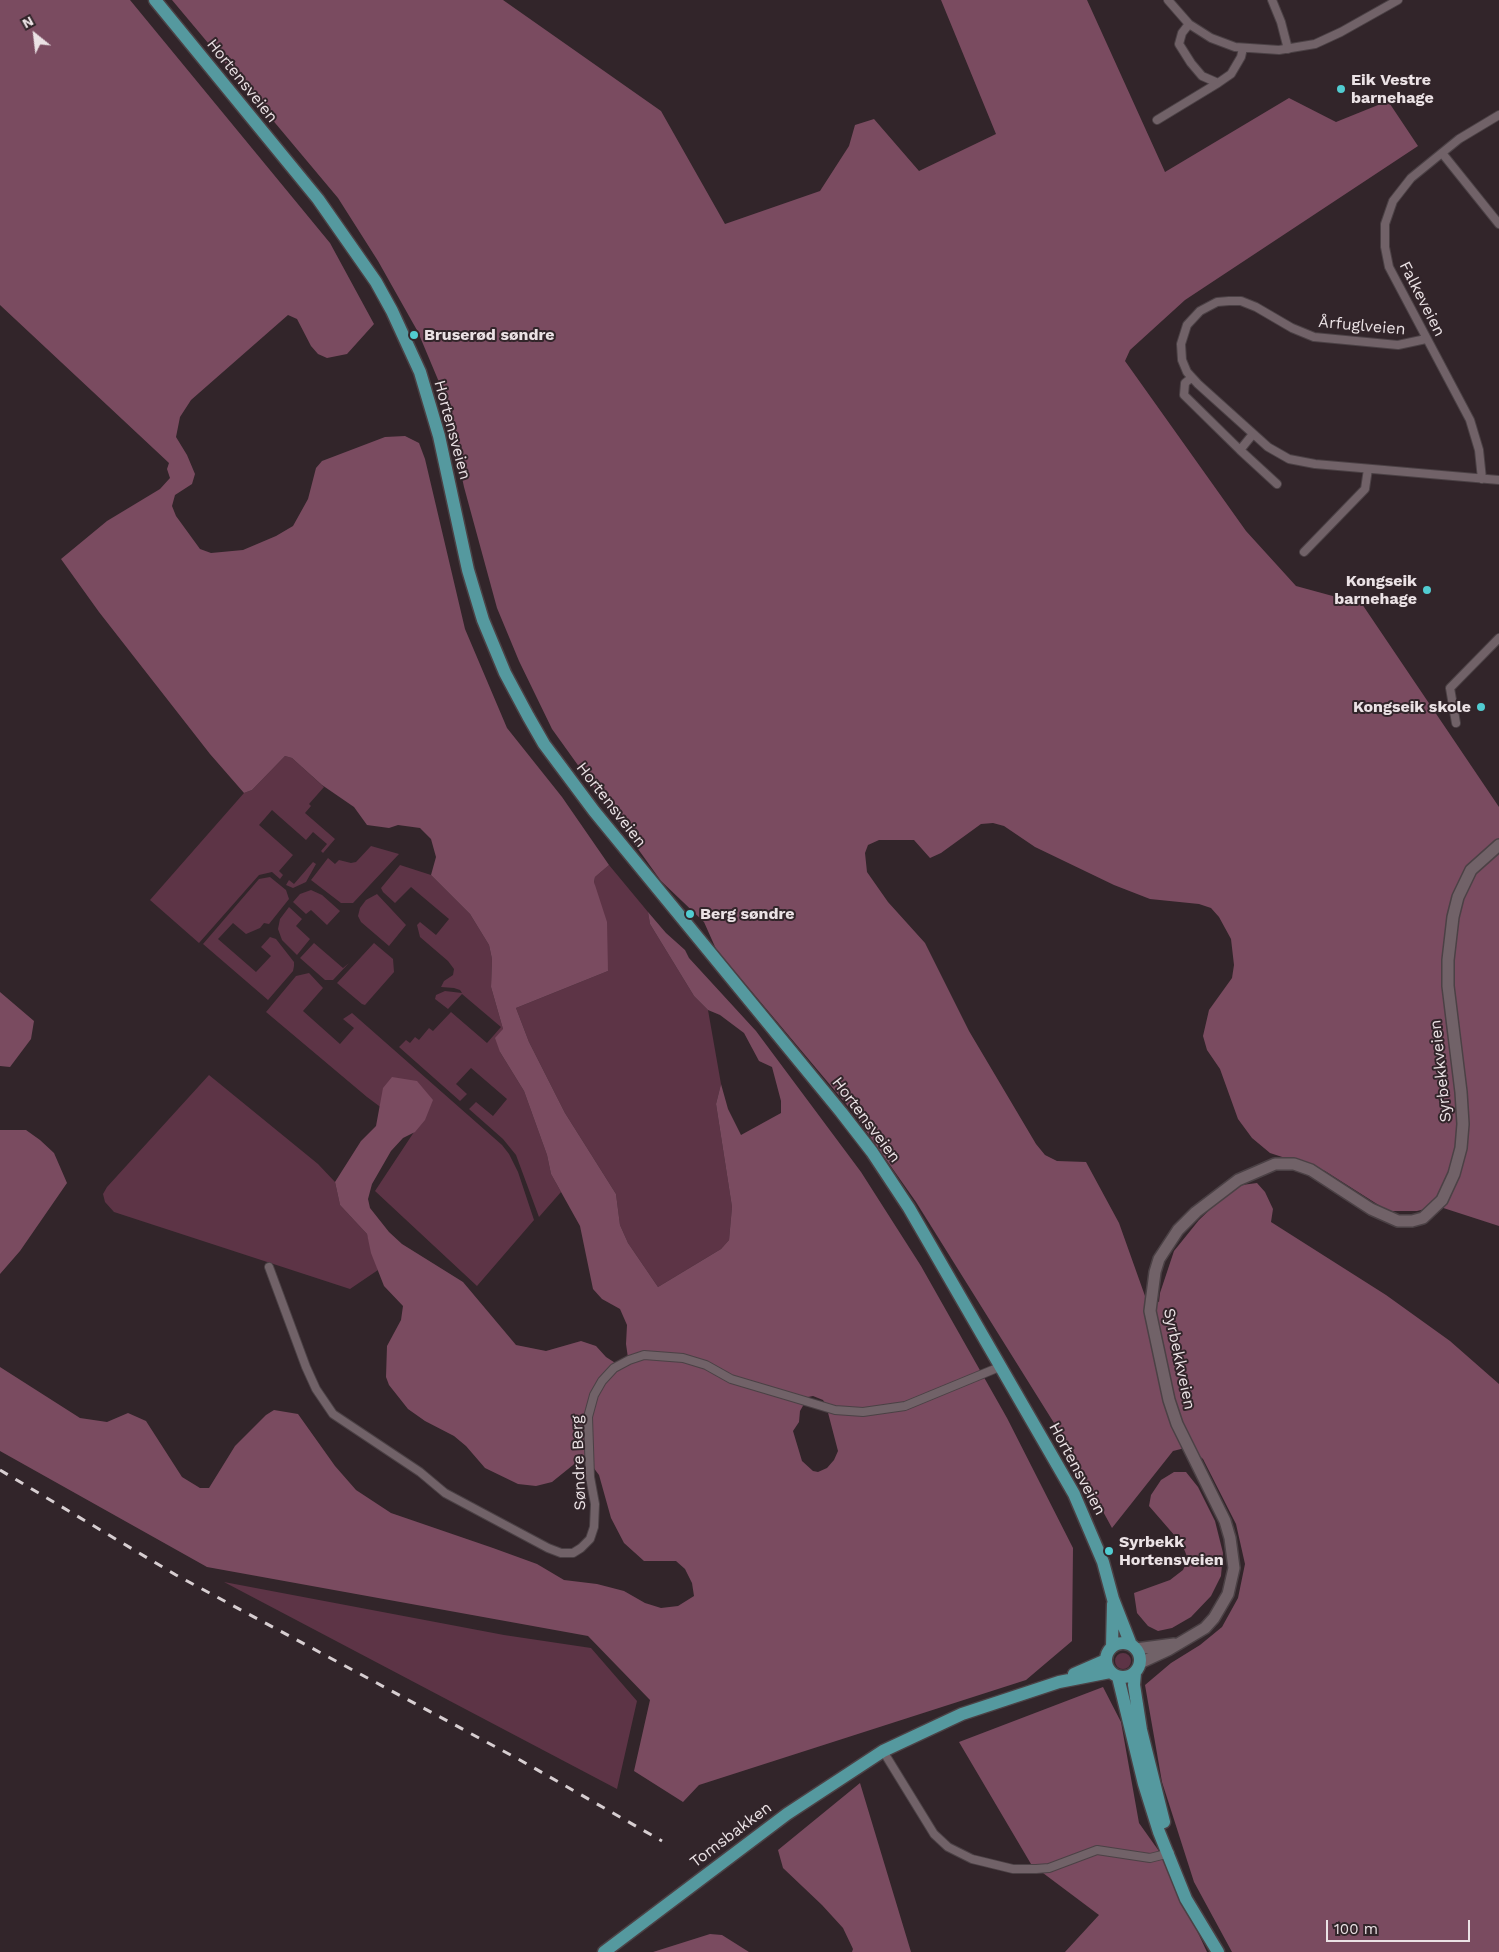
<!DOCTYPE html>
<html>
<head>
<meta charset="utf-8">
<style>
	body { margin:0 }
	#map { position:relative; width:1499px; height:1952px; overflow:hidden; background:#32252a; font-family:"Work Sans",sans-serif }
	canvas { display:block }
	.north { position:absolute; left:10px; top:10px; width:50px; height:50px; -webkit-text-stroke:4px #32252a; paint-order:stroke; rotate:331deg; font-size:14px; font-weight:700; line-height:20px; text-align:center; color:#ebe2e5 }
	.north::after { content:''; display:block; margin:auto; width:18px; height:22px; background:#ebe2e5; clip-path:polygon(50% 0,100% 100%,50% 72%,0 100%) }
	.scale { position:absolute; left:1326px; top:1920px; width:144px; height:22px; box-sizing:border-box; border:2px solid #ebe2e5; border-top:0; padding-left:6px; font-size:15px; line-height:18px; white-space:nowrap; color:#ebe2e5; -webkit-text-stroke:4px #32252a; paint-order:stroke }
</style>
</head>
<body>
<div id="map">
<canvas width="1499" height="1952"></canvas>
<div class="north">N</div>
<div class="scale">100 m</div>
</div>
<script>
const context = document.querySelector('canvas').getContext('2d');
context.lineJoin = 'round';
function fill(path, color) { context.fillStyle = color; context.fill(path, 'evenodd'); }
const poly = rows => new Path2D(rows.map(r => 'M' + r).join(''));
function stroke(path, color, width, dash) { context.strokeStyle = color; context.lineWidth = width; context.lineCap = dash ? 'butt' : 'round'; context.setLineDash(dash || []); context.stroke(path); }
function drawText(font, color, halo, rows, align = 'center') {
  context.font = font + ' "Work Sans",sans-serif'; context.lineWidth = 4; context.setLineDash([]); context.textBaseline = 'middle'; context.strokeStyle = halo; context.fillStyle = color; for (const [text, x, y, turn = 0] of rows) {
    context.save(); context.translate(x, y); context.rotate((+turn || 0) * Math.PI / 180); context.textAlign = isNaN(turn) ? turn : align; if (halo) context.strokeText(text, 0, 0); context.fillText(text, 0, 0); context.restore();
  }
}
fill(poly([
	[285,756,292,758,324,787,309,804,311,806,305,813,335,839,323,853,321,851,327,844,313,832,306,840,272,810,259,825,293,855,279,871,283,875,280,879,272,872,259,875,199,943,150,900,244,793,252,790],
	[371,846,399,854,353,903,341,903,311,880,328,858,335,864,339,860,351,863,356,862],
	[313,862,316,864,306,882,293,888,286,885,289,880,294,884],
	[400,865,431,875,470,914,489,945,492,959,491,987,503,1029,500,1052,524,1091,547,1155,551,1174,561,1192,539,1217,516,1155,503,1139,469,1109,476,1102,493,1116,507,1099,471,1068,456,1084,467,1094,460,1101,399,1047,406,1040,410,1043,415,1037,419,1040,429,1028,433,1031,451,1012,487,1043,501,1027,462,994,448,1009,435,999,436,995,445,991,462,993,460,990,454,988,441,987,444,981,453,975,454,969,448,961,420,937,417,925,420,922,436,935,449,919,411,887,395,903,383,892,381,888],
	[609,865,648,912,650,924,694,996,708,1010,721,1084,716,1104,732,1207,729,1240,721,1249,658,1287,628,1243,620,1225,616,1194,565,1113,529,1042,516,1008,608,971,594,882,595,877],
	[270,877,286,890,289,899,269,924,264,923,260,928,246,934,233,923,218,939,256,972,271,956,261,947,270,937,276,939,294,962,294,966,293,971,268,1000,203,944,259,879],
	[311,890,322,895,340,911,327,925,311,910,306,914,293,902,300,894],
	[377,894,406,925,389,946,361,922,358,916,360,908,366,900],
	[289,907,302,919,296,926,310,939,297,955,282,940,278,929,280,919],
	[314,943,343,968,349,963,333,980,325,980,300,958],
	[374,943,393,959,394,972,365,1005,362,1004,337,983],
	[309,973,323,988,303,1011,340,1044,354,1028,343,1019,352,1013,502,1145,509,1154,518,1172,534,1220,477,1286,375,1191,414,1132,367,1097,266,1012,296,976],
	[209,1075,318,1164,335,1182,340,1205,367,1234,378,1270,350,1289,114,1212,105,1202,103,1194,107,1187],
	[224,1582,504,1635,591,1648,637,1701,617,1789],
	'1115 1661a8 8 0 1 1 16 0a8 8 0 1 1-16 0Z'
]), '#5d3446');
fill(poly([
	[0,0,130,0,330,243,374,324,347,354,327,358,318,354,311,346,297,319,288,315,191,400,180,417,176,437,187,455,195,474,192,484,175,495,172,506,176,516,200,549,211,553,243,550,276,536,293,526,308,499,316,468,322,461,385,437,405,436,419,443,425,459,465,629,507,728,562,797,609,865,595,877,594,882,607,922,608,971,516,1008,529,1042,565,1113,616,1194,620,1225,628,1243,658,1287,721,1249,729,1240,732,1207,716,1104,721,1084,728,1109,741,1135,781,1113,781,1101,772,1067,759,1061,744,1033,720,1015,708,1010,694,996,650,924,648,912,666,933,685,950,689,958,756,1031,861,1172,921,1266,1007,1418,1073,1548,1072,1641,1026,1680,699,1785,683,1802,634,1771,650,1700,588,1636,207,1567,0,1451,0,1367,80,1418,107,1422,128,1413,146,1421,182,1477,200,1488,209,1488,235,1446,266,1415,274,1410,298,1414,335,1466,356,1490,391,1513,493,1548,537,1564,564,1580,597,1584,624,1591,645,1603,661,1608,678,1606,694,1596,692,1583,685,1569,676,1561,644,1561,624,1543,611,1518,599,1475,590,1463,578,1461,552,1482,536,1486,518,1484,485,1468,466,1446,454,1436,425,1421,408,1409,389,1385,386,1377,387,1346,401,1320,403,1306,384,1286,371,1253,367,1234,340,1205,335,1182,361,1141,376,1126,383,1088,392,1077,417,1081,433,1100,425,1120,415,1132,403,1138,391,1151,372,1184,368,1199,370,1208,389,1232,402,1244,463,1282,516,1345,546,1351,581,1341,596,1346,606,1357,620,1366,629,1365,626,1344,627,1325,620,1309,602,1299,593,1289,580,1226,551,1174,547,1155,524,1091,500,1052,495,1038,503,1029,491,987,492,959,489,945,470,914,431,875,436,857,431,839,420,828,398,825,389,828,367,825,354,807,322,785,292,758,285,756,252,790,244,793,210,754,99,612,61,559,107,521,160,489,170,478,167,469,169,463,0,305],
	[813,1396,823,1400,826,1405,838,1451,834,1460,827,1468,818,1472,813,1471,802,1461,793,1431,799,1422,800,1411,808,1397],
	[172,0,503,0,661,111,725,224,820,191,849,146,855,125,874,119,919,171,996,134,941,0,1087,0,1165,172,1289,98,1336,122,1388,101,1418,146,1185,300,1130,350,1125,361,1246,531,1296,586,1362,604,1499,807,1499,1226,1431,1204,1425,1209,1417,1211,1388,1211,1325,1171,1270,1153,1252,1138,1238,1119,1220,1069,1207,1050,1203,1036,1209,1010,1232,978,1234,965,1231,939,1219,917,1211,908,1199,904,1150,899,1114,885,1035,847,1004,826,993,823,981,824,941,853,930,858,914,840,879,840,868,845,865,853,867,872,888,902,925,943,969,1031,1036,1144,1045,1155,1057,1161,1086,1162,1119,1223,1145,1296,1159,1302,1160,1293,1174,1251,1199,1220,1224,1196,1242,1185,1257,1183,1265,1192,1273,1209,1271,1222,1386,1295,1450,1341,1499,1384,1499,1952,1232,1952,1194,1882,1162,1782,1145,1685,1171,1663,1200,1645,1222,1627,1238,1598,1245,1564,1236,1524,1203,1459,1189,1447,1173,1451,1112,1528,1059,1431,916,1202,852,1111,716,949,704,922,661,881,552,729,519,661,497,608,464,487,444,394,418,332,378,261,338,198],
	[0,992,34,1021,31,1039,10,1067,0,1066],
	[0,1130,26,1130,40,1140,54,1153,67,1183,20,1251,0,1274],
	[1174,1472,1186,1472,1198,1487,1215,1521,1223,1553,1221,1576,1211,1596,1191,1617,1172,1628,1158,1631,1148,1626,1137,1613,1134,1593,1170,1580,1183,1570,1188,1559,1182,1544,1149,1506,1151,1495,1161,1480],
	[1103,1687,1121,1722,1139,1823,1161,1854,1207,1952,1065,1952,1099,1915,1031,1864,959,1742],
	[860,1783,911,1952,852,1952,853,1949,843,1928,822,1905,783,1868,778,1850],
	[710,1934,722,1935,749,1952,653,1952]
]), '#7a4b60');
const minor = poly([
	[1168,0,1189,24,1211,38,1235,47,1279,50,1315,44,1341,32,1398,0],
	[1272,0,1281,22,1288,49],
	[1189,24,1182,33,1179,44,1191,63,1202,76,1218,83,1231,74,1241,57,1243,48],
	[1157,120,1218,83],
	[1442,153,1499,224],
	[1426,339,1398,345,1314,337,1292,328,1256,307,1241,301,1229,301,1217,302,1200,311,1187,325,1181,344,1182,360,1187,372,1198,384,1268,447,1289,459,1315,464,1499,480],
	[1191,378,1185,383,1184,395,1240,450,1253,434],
	[1240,450,1277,484],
	[1482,479,1479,450,1470,420,1389,267,1385,247,1385,224,1393,201,1411,178,1459,139,1499,115],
	[1304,552,1365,489,1368,469],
	[1456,723,1450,688,1499,638],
	[269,1267,306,1367,316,1389,333,1414,420,1472,445,1493,548,1548,561,1553,573,1553,581,1548,590,1539,594,1527,595,1504,590,1477,588,1417,594,1395,602,1381,614,1368,629,1360,644,1355,683,1358,706,1365,731,1379,795,1398,835,1410,863,1412,905,1406,1002,1366],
	[883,1751,934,1834,948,1847,972,1859,1013,1869,1036,1869,1049,1868,1097,1850,1150,1858,1170,1853]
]);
const secondary = poly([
	[1136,1649,1174,1644],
	[1140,1663,1168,1650,1205,1628,1214,1618,1228,1594,1234,1568,1230,1538,1225,1521,1177,1424,1169,1400,1150,1311,1155,1272,1159,1259,1178,1230,1196,1212,1238,1180,1275,1164,1294,1164,1311,1170,1371,1209,1398,1221,1412,1221,1423,1218,1442,1200,1454,1174,1461,1148,1463,1124,1461,1092,1448,986,1448,960,1453,917,1458,897,1471,870,1499,845]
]);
const primary = poly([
	[155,0,318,199,376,282,392,311,420,372,439,436,468,570,483,620,505,673,528,716,544,744,594,811,841,1112,872,1152,909,1208,1074,1494,1103,1562,1113,1599,1131,1645],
	'1106 1660a17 17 0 1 1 34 0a17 17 0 1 1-34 0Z',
	[1112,1647,1113,1604],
	[1135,1673,1134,1685,1141,1730,1164,1822],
	[1074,1674,1106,1660],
	[1118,1677,1144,1784,1159,1832,1186,1899,1218,1952],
	[604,1952,787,1814,883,1751,962,1714,1059,1682,1110,1672]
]);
stroke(minor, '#4b4145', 10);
stroke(secondary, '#4b4145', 14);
stroke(primary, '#4b4145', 15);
stroke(minor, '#716268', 8);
stroke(secondary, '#716268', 11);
stroke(primary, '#55999f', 12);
stroke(poly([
	[0,1470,176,1575,520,1760,662,1841]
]), '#d7ced1', 3, [9, 9]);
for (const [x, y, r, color] of [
	[1341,89,5,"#51ccd1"],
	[414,335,5,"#51ccd1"],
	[1427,590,5,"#51ccd1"],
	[1481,707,5,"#51ccd1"],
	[690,914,5,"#51ccd1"],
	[1109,1551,5,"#51ccd1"]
]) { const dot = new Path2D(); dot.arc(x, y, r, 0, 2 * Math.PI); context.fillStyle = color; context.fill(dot); stroke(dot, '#32252a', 2); }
drawText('bold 16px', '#ebe2e5', '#32252a', [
	["Eik Vestre",1351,80],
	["barnehage",1351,98],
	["Bruserød søndre",424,335],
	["Kongseik",1417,581,"right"],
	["barnehage",1417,599,"right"],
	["Kongseik skole",1471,707,"right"],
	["Berg søndre",700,914],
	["Syrbekk",1119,1542],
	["Hortensveien",1119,1560]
], 'left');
drawText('16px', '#ebe2e5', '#32252a', [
	["Hortensveien",242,81,51],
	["Falkeveien",1422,299,63],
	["Årfuglveien",1362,326,5],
	["Hortensveien",452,430,75],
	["Hortensveien",611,805,52],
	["Syrbekkveien",1441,1071,-96],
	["Hortensveien",866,1120,53],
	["Syrbekkveien",1179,1359,78],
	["Søndre Berg",579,1463,-92],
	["Hortensveien",1077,1469,62],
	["Tomsbakken",731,1835,-37]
]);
</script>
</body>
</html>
